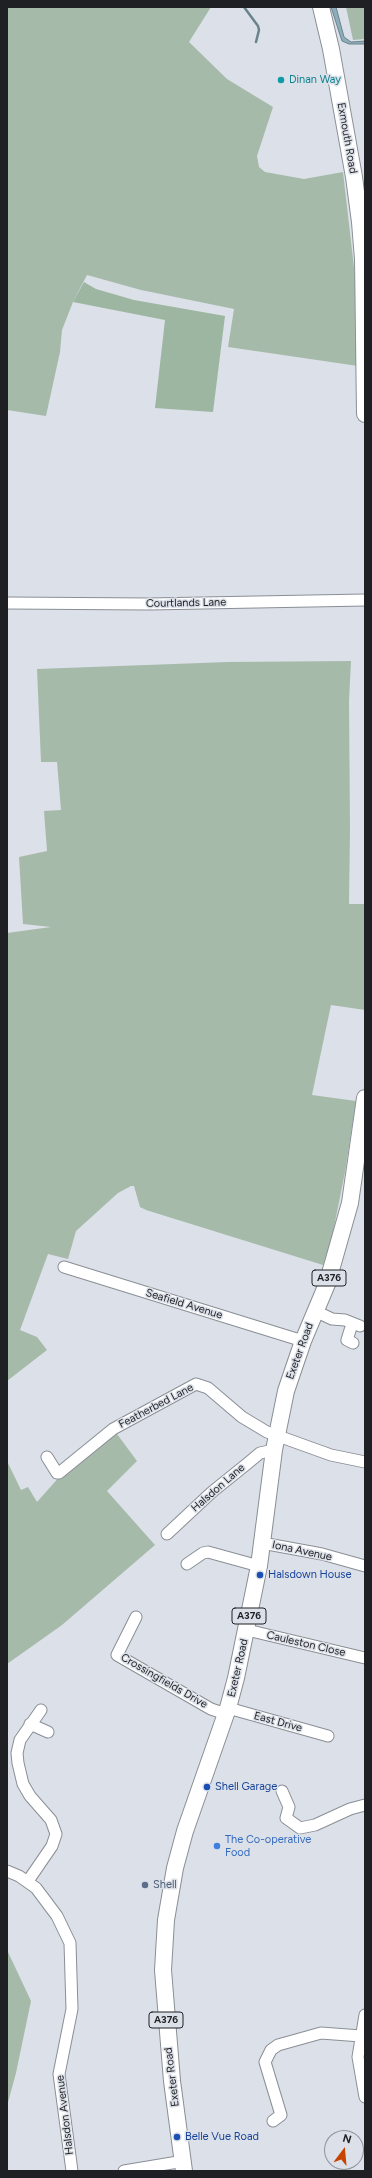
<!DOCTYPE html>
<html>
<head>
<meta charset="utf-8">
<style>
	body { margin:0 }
	#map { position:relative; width:372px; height:2178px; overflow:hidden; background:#dce0e8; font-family:Figtree,sans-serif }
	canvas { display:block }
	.frame { position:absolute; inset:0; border:8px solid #1e2023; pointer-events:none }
	.north { position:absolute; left:324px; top:2130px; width:40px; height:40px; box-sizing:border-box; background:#dce0e8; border:1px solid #909399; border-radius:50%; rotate:16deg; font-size:11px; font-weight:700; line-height:16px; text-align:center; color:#1e2023 }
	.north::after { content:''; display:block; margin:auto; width:14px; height:18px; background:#c94300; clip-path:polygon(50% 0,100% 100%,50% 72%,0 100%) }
</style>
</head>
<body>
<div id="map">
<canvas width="372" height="2178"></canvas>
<div class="frame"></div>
<div class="north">N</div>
</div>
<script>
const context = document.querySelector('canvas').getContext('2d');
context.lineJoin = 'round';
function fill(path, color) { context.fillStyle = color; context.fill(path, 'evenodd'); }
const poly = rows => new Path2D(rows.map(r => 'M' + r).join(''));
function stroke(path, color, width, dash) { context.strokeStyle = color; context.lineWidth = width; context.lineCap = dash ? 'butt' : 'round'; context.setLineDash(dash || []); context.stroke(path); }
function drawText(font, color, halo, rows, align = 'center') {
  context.font = font + ' Figtree,sans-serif'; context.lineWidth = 3; context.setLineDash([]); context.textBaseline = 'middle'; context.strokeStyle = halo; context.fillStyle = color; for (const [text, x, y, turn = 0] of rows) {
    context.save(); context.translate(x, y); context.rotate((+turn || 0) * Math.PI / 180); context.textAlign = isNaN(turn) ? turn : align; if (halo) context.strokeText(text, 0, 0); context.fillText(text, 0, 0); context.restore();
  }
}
fill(poly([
	[7,7,211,7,189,42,227,79,273,107,257,156,259,167,265,172,304,179,343,172,356,285,358,366,228,347,234,309,141,290,87,275,73,302,62,330,60,352,46,416,7,410],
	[346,7,365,7,365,39,353,40],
	[351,661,349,701,350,829,349,904,365,904,365,1010,331,1005,312,1095,356,1101,345,1172,331,1242,323,1265,146,1210,140,1207,134,1186,131,1186,118,1193,76,1231,68,1259,48,1254,20,1330,37,1337,47,1350,7,1381,7,933,51,927,23,924,19,857,47,851,44,811,61,810,57,762,41,762,37,669,228,662],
	[114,1430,137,1461,107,1491,155,1545,62,1625,7,1664,7,1461,21,1490,28,1487,37,1502,61,1475],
	[7,1950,31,2001,16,2073,7,2106]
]), '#a6baaa');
fill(poly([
	[84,282,96,289,134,300,225,316,213,412,155,408,165,320,73,302]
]), '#9cb6a1');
const water = poly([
	[331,7,336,7,344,37,351,42,365,41,365,44,349,44,342,41,331,7]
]);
fill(water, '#8cadba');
stroke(water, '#6b838d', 1);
stroke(poly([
	[244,7,258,26,259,30,256,42]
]), '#6b838d', 2.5);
const minor = poly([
	[7,603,149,604,365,600],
	[64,1267,303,1341],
	[315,1311,332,1319,345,1320,360,1326],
	[352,1324,347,1340,353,1343],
	[47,1457,57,1473,59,1473,113,1429,196,1384,208,1388,242,1417,267,1432,331,1455,365,1462],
	[167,1534,212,1492,248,1463,260,1453,274,1450],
	[262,1543,322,1554,365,1566],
	[187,1564,203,1553,208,1552,259,1566],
	[136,1617,117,1655,211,1709,226,1714],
	[247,1630,365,1658],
	[228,1708,328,1736],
	[30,1724,48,1732],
	[282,1791,289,1807,286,1818,300,1828,315,1825,350,1809,365,1805],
	[7,1871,19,1876,36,1888,57,1916,70,1943,72,2009,59,2074,72,2171],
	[28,1881,52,1846,56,1834,51,1820,30,1796,23,1784,18,1763,17,1753,20,1740,41,1710],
	[365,2015,358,2057,365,2097],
	[273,2121,281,2115,265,2062,271,2050,278,2045,321,2033,361,2036],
	[124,2171,184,2161]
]);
const highway = poly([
	[321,7,331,49,354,177,360,222,363,259,365,414],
	[184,2171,172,2081,163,1970,166,1920,175,1868,185,1831,228,1708,236,1678,259,1566,274,1450,286,1391,303,1341,327,1284,350,1203,365,1098]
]);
stroke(minor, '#8a8f96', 13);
stroke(highway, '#8a8f96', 18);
stroke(minor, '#fff', 11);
stroke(highway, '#fff', 16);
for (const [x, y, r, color] of [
	[281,80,4,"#0f9aa8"],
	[260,1575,4,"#1a4fb4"],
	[207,1787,4,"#1a4fb4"],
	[217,1846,4,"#3f7fe0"],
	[145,1885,4,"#5c6f8a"],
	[177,2137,4,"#1a4fb4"]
]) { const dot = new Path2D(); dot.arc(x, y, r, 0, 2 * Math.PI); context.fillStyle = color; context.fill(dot); stroke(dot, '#dce0e8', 1.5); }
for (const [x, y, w] of [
	[329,1278,34],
	[249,1616,34],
	[166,2020,34]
]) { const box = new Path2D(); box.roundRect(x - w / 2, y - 8, w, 16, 3); context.fillStyle = '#dce0e8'; context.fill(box); stroke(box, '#1e2023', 1); }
drawText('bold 10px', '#1e2023', null, [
	["A376",329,1278],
	["A376",249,1616],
	["A376",166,2020]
]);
drawText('11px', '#0d838f', '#dce0e8', [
	["Dinan Way",289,80]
], 'left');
drawText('11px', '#1e2023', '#dce0e8', [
	["Exmouth Road",347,138,80],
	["Courtlands Lane",186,603,-1],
	["Seafield Avenue",184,1304,17],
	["Exeter Road",300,1351,-70],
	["Featherbed Lane",156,1406,-28],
	["Halsdon Lane",218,1488,-41],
	["Iona Avenue",302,1551,12],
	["Cauleston Close",306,1644,13],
	["Exeter Road",238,1668,-77],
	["Crossingfields Drive",164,1681,30],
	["East Drive",278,1722,15],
	["Exeter Road",172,2077,-97],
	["Halsdon Avenue",65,2115,-97]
]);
drawText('11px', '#164399', '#dce0e8', [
	["Halsdown House",268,1575],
	["Shell Garage",215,1787],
	["Belle Vue Road",185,2137]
], 'left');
drawText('11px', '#366cbe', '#dce0e8', [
	["The Co-operative",225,1840],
	["Food",225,1853]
], 'left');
drawText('11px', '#4e5e75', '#dce0e8', [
	["Shell",153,1885]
], 'left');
</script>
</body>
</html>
